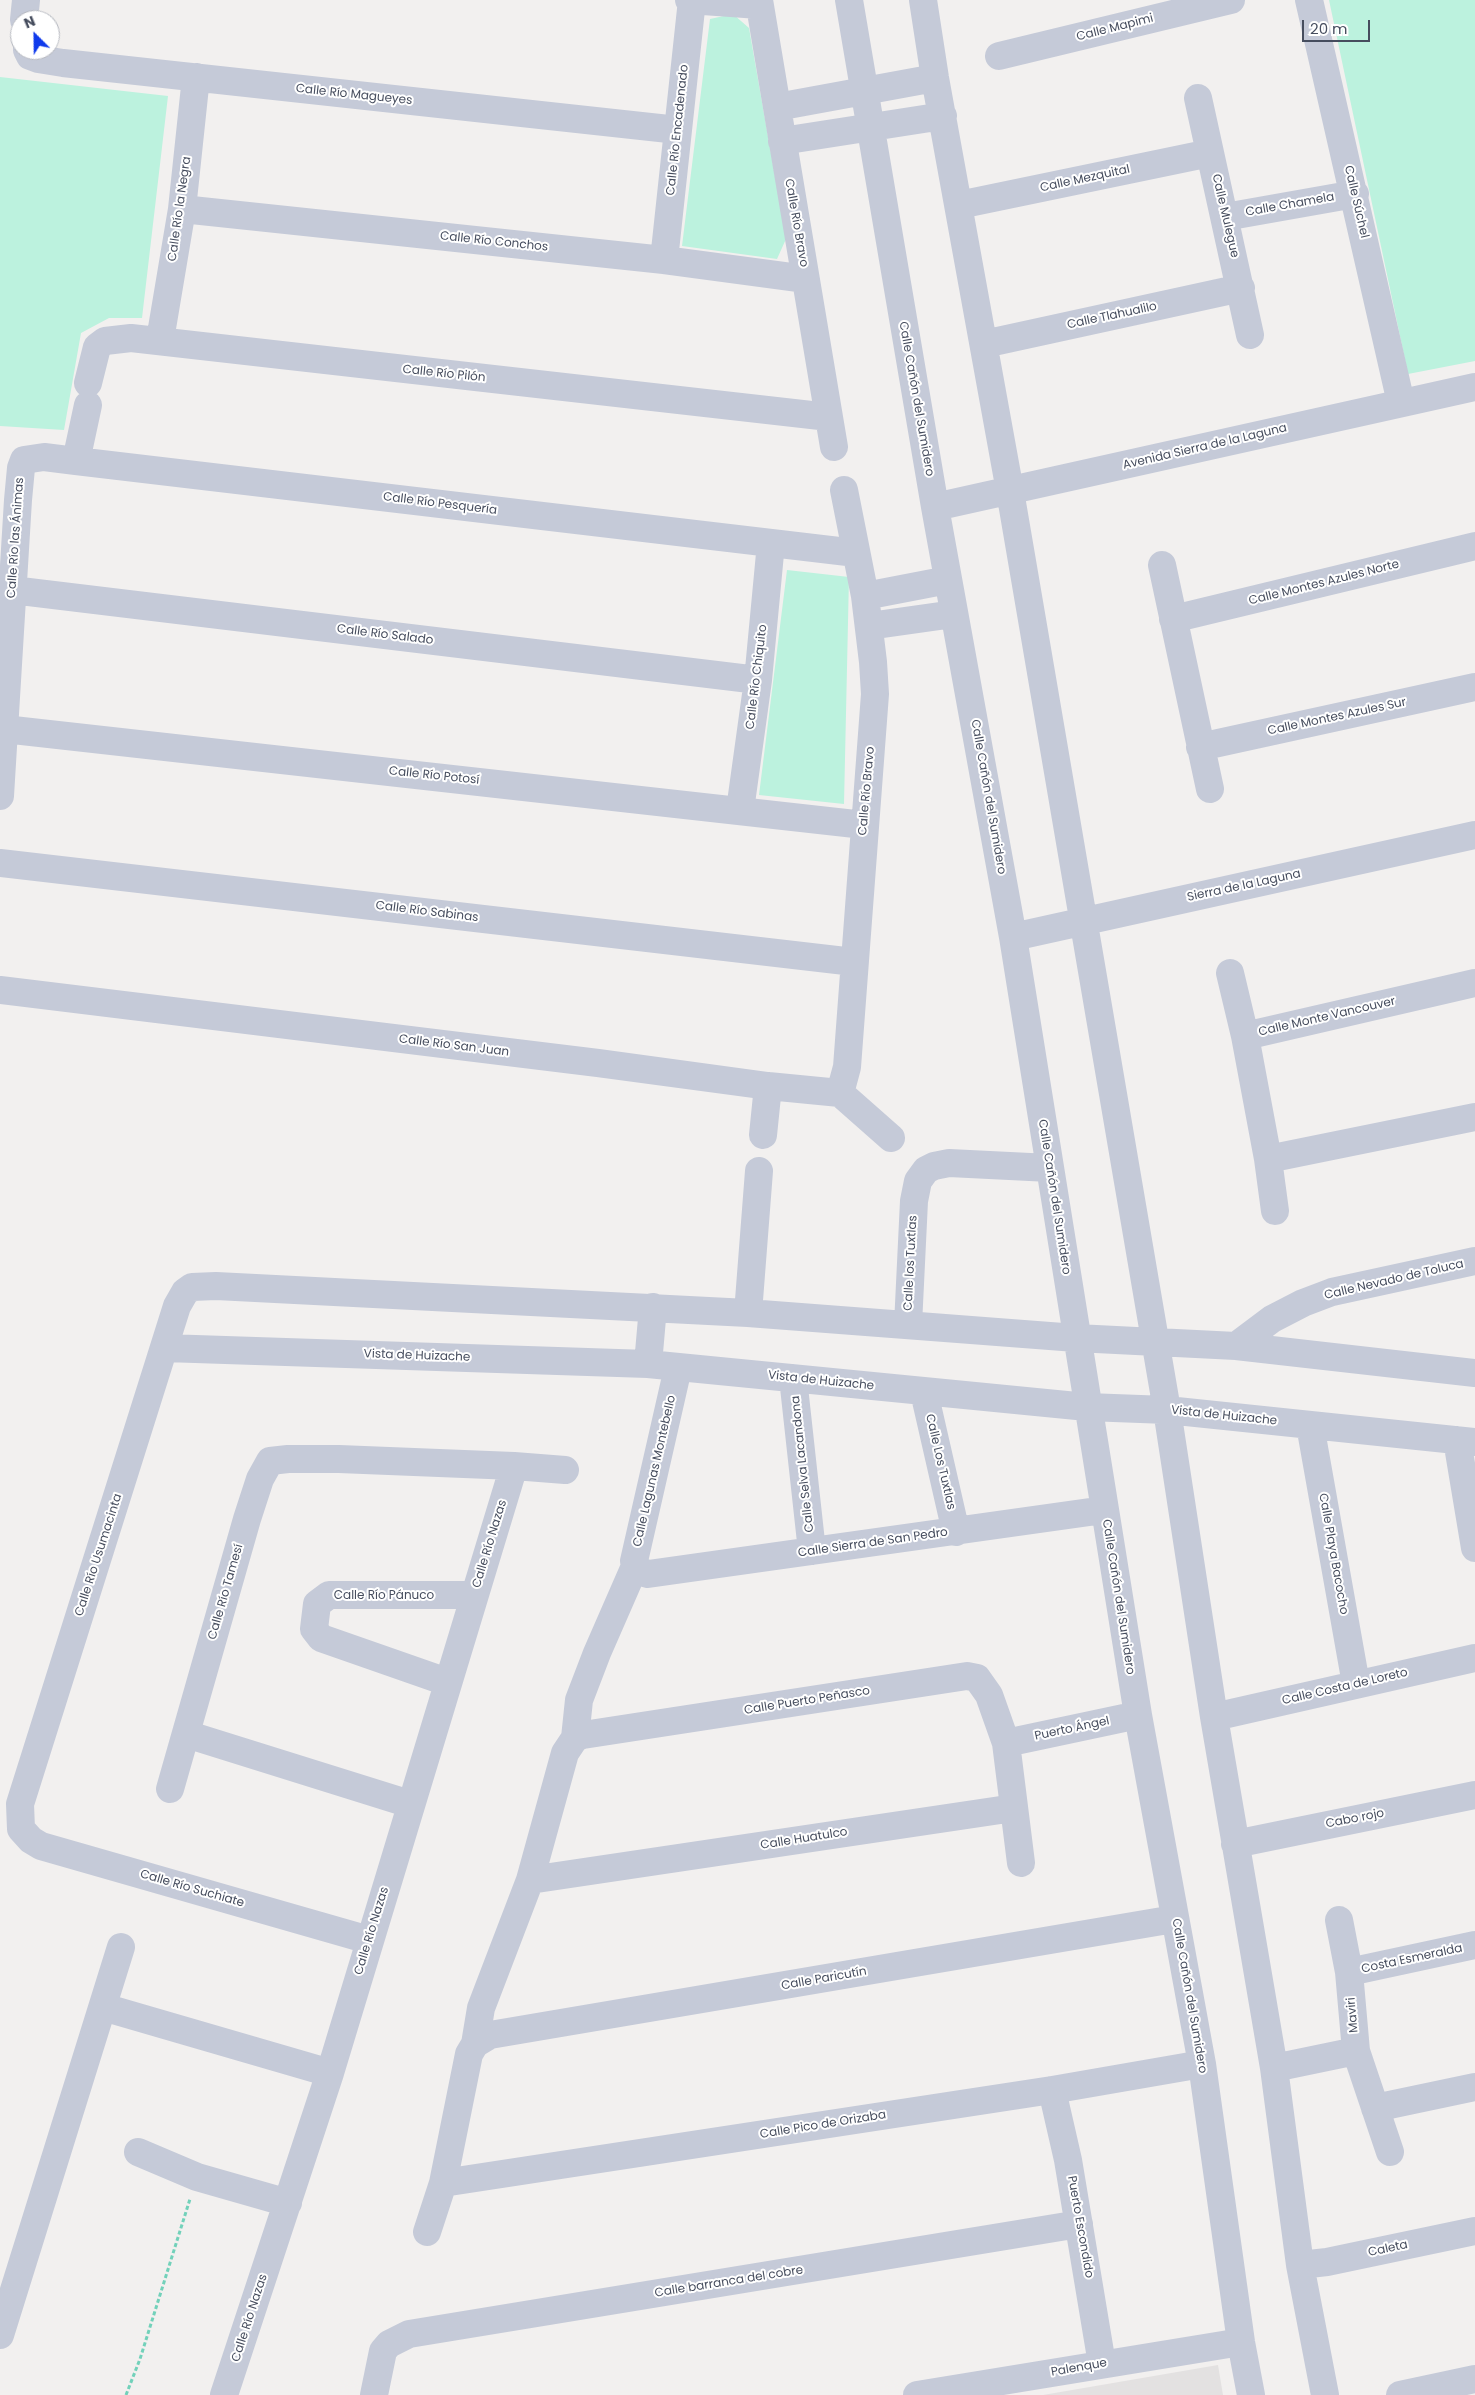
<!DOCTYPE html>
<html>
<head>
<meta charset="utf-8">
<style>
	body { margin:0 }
	#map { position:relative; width:1475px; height:2395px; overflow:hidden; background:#f2f0ef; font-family:Poppins,sans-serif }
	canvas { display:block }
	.north { position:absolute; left:10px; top:10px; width:50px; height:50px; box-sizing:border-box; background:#fff; border:1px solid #b5b8bf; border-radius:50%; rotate:337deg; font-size:14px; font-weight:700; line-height:20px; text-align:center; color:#464d5e }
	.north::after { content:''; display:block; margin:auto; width:18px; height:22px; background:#0f3aec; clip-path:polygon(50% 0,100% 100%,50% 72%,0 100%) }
	.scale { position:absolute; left:1302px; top:20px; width:68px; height:22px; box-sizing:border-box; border:2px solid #464d5e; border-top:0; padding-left:6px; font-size:15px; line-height:18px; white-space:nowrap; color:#464d5e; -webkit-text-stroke:4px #fff; paint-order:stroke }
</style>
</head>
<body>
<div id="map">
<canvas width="1475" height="2395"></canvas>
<div class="north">N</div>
<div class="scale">20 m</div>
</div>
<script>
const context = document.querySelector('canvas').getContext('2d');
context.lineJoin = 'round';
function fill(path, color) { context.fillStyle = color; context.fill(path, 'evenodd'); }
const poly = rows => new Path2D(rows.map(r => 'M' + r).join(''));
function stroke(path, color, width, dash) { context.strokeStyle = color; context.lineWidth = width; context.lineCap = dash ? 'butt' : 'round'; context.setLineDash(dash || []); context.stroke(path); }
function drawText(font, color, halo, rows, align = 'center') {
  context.font = font + ' Poppins,sans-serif'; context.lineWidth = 4; context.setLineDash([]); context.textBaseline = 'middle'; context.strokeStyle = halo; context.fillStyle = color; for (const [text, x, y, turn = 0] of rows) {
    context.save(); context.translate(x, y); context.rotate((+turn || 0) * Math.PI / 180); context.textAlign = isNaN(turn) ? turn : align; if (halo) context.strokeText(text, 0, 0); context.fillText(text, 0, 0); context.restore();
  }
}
fill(poly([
	[1218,2365,1223,2395,1043,2395]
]), '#e3e1e1');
fill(poly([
	[1329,0,1475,0,1475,361,1408,374],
	[733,14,749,28,786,239,777,259,682,246,710,19],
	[0,77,168,96,142,318,109,318,81,333,64,430,0,426],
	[787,570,849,577,844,804,759,795]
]), '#bcf2de');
stroke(poly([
	[126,2395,140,2359,190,2199]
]), '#72d1ba', 3, [4, 2.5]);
stroke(poly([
	[689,0,759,5],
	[759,0,834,447],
	[849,0,935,507,1013,937,1138,1715,1202,2064,1241,2342,1251,2395],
	[923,0,935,78,1010,491,1167,1410,1214,1717,1274,2068,1300,2265,1325,2395],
	[1309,0,1401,403],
	[24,20,26,0],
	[27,50,30,56,38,59,63,63,678,130],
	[999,56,1231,0],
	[1198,98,1250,335],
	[777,107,935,78],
	[782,141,943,116],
	[959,205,1210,153],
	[182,209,664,260,806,279],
	[1225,217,1355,194],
	[664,260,692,0],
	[160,340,182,209,196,77],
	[984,344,1241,288],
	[88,383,97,347,105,341,131,338,829,417],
	[76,461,88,405],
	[935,507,1475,387],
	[1162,565,1210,789],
	[12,590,758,680],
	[865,596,948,580],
	[1173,619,1475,546],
	[869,626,954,614],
	[4,729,864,825],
	[1200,747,1475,687],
	[0,796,18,500,21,468,24,460,44,457,76,461,856,553],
	[740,810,758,680,771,543],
	[0,863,854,962],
	[1013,937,1475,835],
	[1230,973,1245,1036,1268,1159,1275,1211],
	[0,990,598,1063,768,1086,840,1093,891,1138],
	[1245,1036,1475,983],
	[840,1093,847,1067,875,694,873,662,865,596,844,490],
	[763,1135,768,1086],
	[1268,1159,1475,1117],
	[748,1313,759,1171],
	[908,1325,914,1201,918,1181,926,1170,934,1166,949,1163,1050,1168],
	[1236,1346,1272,1319,1303,1303,1332,1292,1475,1261],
	[165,1348,648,1364,1087,1407,1167,1410,1475,1442],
	[648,1364,653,1307],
	[678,1368,634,1561,638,1570,641,1572,648,1574,1104,1510],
	[793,1378,812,1551],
	[924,1392,956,1532],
	[1310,1425,1356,1684],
	[1457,1440,1475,1548],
	[447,1682,321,1638,314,1629,317,1604,329,1595,474,1595],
	[1214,1717,1475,1658],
	[186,1734,410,1804],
	[575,1738,579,1700,597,1653,635,1566],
	[1006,1743,1138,1715],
	[170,1789,247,1519,260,1479,270,1461,288,1459,339,1459,514,1466,565,1470],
	[1235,1844,1475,1795],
	[530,1880,1014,1808],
	[1339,1920,1349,1972,1356,2051,1390,2152],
	[369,1940,41,1846,31,1840,21,1829,20,1804,177,1306,185,1292,192,1287,216,1286,748,1313,1076,1338,1236,1346,1475,1373],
	[1349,1972,1475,1945],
	[103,2007,330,2073],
	[475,2044,490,2035,1174,1919],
	[1274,2068,1356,2051],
	[1052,2090,1068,2160,1102,2364],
	[1375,2108,1475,2087],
	[138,2152,197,2177,288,2203],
	[443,2183,1052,2090,1202,2064],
	[427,2232,443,2183,469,2054,475,2044,481,2008,530,1880,565,1753,575,1738,583,1735,967,1676,977,1678,989,1695,1006,1743,1021,1863],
	[1300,2265,1327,2262,1475,2231],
	[0,2335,121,1947],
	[224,2395,330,2073,514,1466],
	[374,2395,383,2351,389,2344,409,2334,1079,2224],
	[917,2395,1241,2342],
	[1400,2395,1475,2379]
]), '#c5cad8', 28);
drawText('12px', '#464d5e', '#fff', [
	["Calle Mapimi",1115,28,-14],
	["Calle Río Magueyes",354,95,6],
	["Calle Río Encadenado",678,130,-84],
	["Calle Mezquital",1085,179,-12],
	["Calle Súchel",1356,202,77],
	["Calle Chamela",1290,205,-10],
	["Calle Río la Negra",180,209,-82],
	["Calle Mulegue",1225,216,77],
	["Calle Río Bravo",796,223,80],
	["Calle Río Conchos",494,242,6],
	["Calle Tlahualilo",1112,316,-12],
	["Calle Río Pilón",444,374,6],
	["Calle Cañón del Sumidero",916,399,80],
	["Avenida Sierra de la Laguna",1205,447,-13],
	["Calle Río Pesquería",440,504,7],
	["Calle Río las Ánimas",16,538,-86],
	["Calle Montes Azules Norte",1324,583,-14],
	["Calle Río Salado",385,635,7],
	["Calle Río Chiquito",757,677,-83],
	["Calle Montes Azules Sur",1337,717,-12],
	["Calle Río Potosí",434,776,6],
	["Calle Río Bravo",867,791,-85],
	["Calle Cañón del Sumidero",988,797,80],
	["Sierra de la Laguna",1244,886,-12],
	["Calle Río Sabinas",427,912,7],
	["Calle Monte Vancouver",1327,1017,-13],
	["Calle Río San Juan",454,1046,7],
	["Calle Cañón del Sumidero",1054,1197,81],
	["Calle los Tuxtlas",911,1263,-87],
	["Calle Nevado de Toluca",1394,1280,-13],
	["Vista de Huizache",417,1356,2],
	["Vista de Huizache",821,1381,6],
	["Vista de Huizache",1224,1416,6],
	["Calle Los Tuxtlas",940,1462,77],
	["Calle Selva Lacandona",803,1464,-96],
	["Calle Lagunas Montebello",655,1471,-77],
	["Calle Sierra de San Pedro",873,1543,-8],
	["Calle Río Nazas",490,1544,-73],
	["Calle Playa Bacocho",1333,1554,80],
	["Calle Río Usumacinta",99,1555,-72],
	["Calle Río Tamesí",226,1592,-74],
	["Calle Río Pánuco",384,1596],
	["Calle Cañón del Sumidero",1118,1597,81],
	["Calle Costa de Loreto",1345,1687,-13],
	["Calle Puerto Peñasco",807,1701,-9],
	["Puerto Ángel",1072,1729,-12],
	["Cabo rojo",1355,1819,-11],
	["Calle Huatulco",804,1839,-9],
	["Calle Río Suchiate",192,1889,16],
	["Calle Río Nazas",372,1931,-73],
	["Costa Esmeralda",1412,1959,-12],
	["Calle Paricutín",824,1979,-10],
	["Calle Cañón del Sumidero",1189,1996,80],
	["Maviri",1353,2015,-95],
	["Calle Pico de Orizaba",823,2125,-9],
	["Puerto Escondido",1080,2227,80],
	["Caleta",1388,2249,-12],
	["Calle barranca del cobre",729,2282,-9],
	["Calle Río Nazas",250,2318,-72],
	["Palenque",1079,2368,-10]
]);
</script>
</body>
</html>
